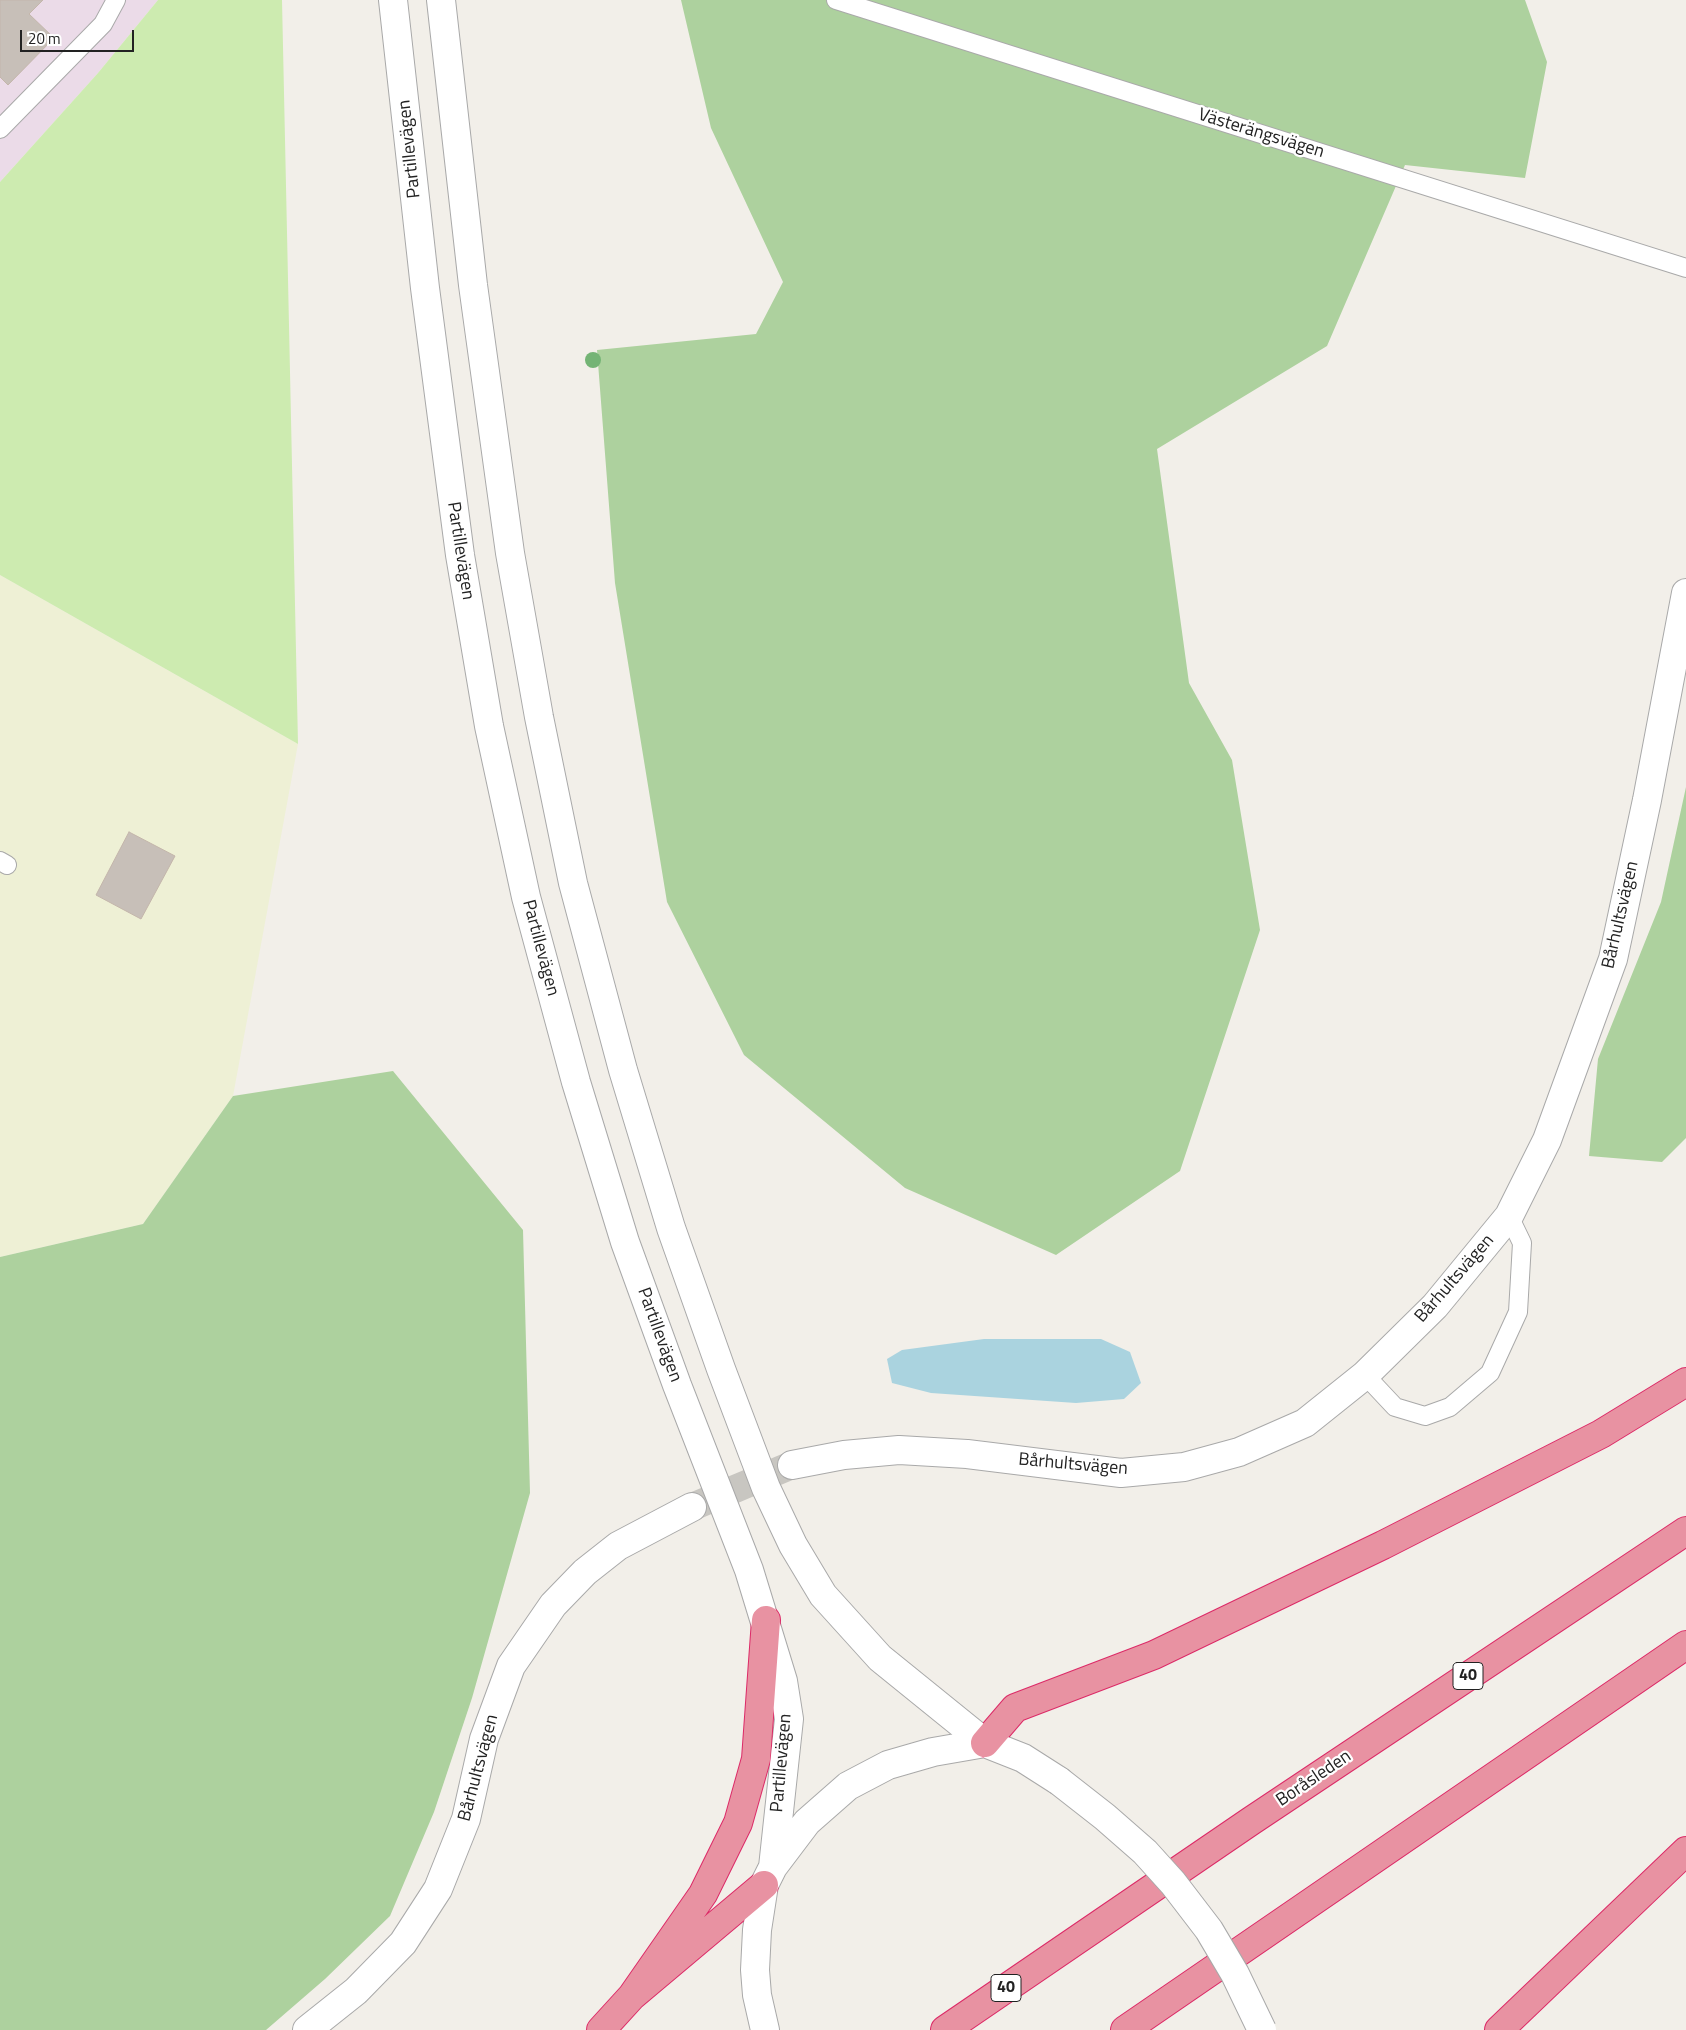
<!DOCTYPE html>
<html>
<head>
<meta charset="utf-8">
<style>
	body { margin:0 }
	#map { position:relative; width:1686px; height:2030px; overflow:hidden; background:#f2efe9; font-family:"Titillium Web",sans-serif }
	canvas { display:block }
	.scale { position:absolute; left:20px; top:30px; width:114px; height:22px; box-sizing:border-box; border:2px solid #222; border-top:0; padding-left:6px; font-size:15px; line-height:18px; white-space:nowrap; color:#222; -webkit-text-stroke:4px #fff; paint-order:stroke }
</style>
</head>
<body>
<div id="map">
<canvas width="1686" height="2030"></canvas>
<div class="scale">20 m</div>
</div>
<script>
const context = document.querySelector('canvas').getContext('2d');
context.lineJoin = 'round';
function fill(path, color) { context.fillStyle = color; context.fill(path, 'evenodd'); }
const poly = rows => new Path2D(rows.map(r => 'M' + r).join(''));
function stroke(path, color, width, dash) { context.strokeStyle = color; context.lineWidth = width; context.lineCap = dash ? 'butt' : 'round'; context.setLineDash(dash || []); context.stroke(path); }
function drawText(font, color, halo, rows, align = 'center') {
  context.font = font + ' "Titillium Web",sans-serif'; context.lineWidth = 4.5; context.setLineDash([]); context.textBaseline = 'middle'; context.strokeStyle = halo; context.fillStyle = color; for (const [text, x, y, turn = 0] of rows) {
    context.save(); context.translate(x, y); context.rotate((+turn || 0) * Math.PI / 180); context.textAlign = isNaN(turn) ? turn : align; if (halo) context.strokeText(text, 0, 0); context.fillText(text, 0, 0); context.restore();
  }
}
fill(poly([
	[0,0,158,0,98,73,0,182]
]), '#ebdbe8');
fill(poly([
	[0,575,298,744,233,1096,143,1224,0,1257]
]), '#eef0d5');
fill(poly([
	[158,0,282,0,298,744,0,575,0,182,98,73]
]), '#cdebb0');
fill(poly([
	[681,0,1525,0,1547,62,1525,178,1405,165,1327,346,1157,449,1189,683,1232,760,1260,930,1180,1171,1056,1255,905,1188,744,1055,667,902,615,583,597,350,756,334,783,282,711,128],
	[1686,787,1686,1138,1662,1162,1589,1156,1598,1059,1661,902],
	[393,1071,523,1230,530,1493,472,1698,434,1812,390,1916,325,1979,266,2030,0,2030,0,1257,143,1224,233,1096]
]), '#add19e');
fill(poly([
	[984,1339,1101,1339,1130,1352,1141,1383,1124,1399,1076,1403,931,1393,892,1383,887,1359,902,1350]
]), '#aad3df');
const building = poly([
	[0,0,43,0,29,14,54,38,8,85,0,77,0,0],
	[129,832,175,856,141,919,96,895,129,832]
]);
fill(building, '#c7bfb8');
stroke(building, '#c4b6ab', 1);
stroke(poly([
	[692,1507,792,1465]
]), '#c8c6c1', 28, [28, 14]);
const service = poly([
	[836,0,1686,268],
	[0,129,103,24,116,0],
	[0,861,7,865],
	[1365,1375,1395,1407,1425,1416,1450,1407,1490,1373,1518,1312,1522,1243,1509,1216]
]);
const minor = poly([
	[792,1465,844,1455,899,1450,967,1454,1121,1473,1184,1467,1239,1452,1305,1423,1365,1375,1435,1306,1509,1216,1547,1140,1613,959,1647,800,1686,593],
	[307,2030,356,1991,403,1943,438,1889,466,1819,484,1739,511,1666,553,1605,585,1572,618,1546,692,1507]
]);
const tertiary = poly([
	[393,0,425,288,460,555,489,726,526,897,576,1082,625,1242,677,1385,749,1570,783,1681,789,1719,773,1867],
	[441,0,473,285,510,553,539,717,573,883,623,1070,671,1228,721,1369,766,1488,793,1545,823,1595,880,1658,985,1743],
	[765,2030,757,1995,755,1970,757,1930,764,1885,773,1867,807,1822,848,1786,888,1765,933,1752,985,1743,1023,1758,1059,1781]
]);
const motorway = poly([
	[985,1743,1015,1708,1154,1655,1383,1545,1601,1434,1686,1382],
	[632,1996,703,1894,738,1823,756,1759,766,1620],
	[601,2030,632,1996,764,1885],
	[945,2030,1251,1821,1686,1531],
	[1125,2030,1686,1645],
	[1499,2030,1686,1851]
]);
stroke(service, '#a9a9a9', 20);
stroke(minor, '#a9a9a9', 30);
stroke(tertiary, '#a9a9a9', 30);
stroke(motorway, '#dc2a67', 30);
stroke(service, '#fff', 18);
stroke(minor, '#fff', 28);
stroke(tertiary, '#fff', 28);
stroke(motorway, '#e892a2', 28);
const tertiaryBridge = poly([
	[1059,1781,1105,1817,1145,1852,1173,1883,1209,1930,1235,1974,1262,2030]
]);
stroke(tertiaryBridge, '#a9a9a9', 30, []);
stroke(tertiaryBridge, '#fff', 28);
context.fillStyle = '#74b475';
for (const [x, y] of [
	[593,360]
]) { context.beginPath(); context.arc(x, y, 8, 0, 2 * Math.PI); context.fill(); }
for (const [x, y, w] of [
	[1468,1676,30],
	[1006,1988,30]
]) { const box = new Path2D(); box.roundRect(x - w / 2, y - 13.5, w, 27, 4); context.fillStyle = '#fff'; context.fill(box); stroke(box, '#222', 1); }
drawText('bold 16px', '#222', null, [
	["40",1468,1676],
	["40",1006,1988]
]);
drawText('18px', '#222', '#fff', [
	["Västerängsvägen",1261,134,17],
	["Partillevägen",410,149,-96],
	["Partillevägen",460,551,81],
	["Bårhultsvägen",1621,915,-77],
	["Partillevägen",540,948,75],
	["Bårhultsvägen",1455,1279,-49],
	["Partillevägen",659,1335,70],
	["Bårhultsvägen",1073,1465,5],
	["Partillevägen",782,1763,-85],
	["Bårhultsvägen",479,1768,-75],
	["Boråsleden",1314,1779,-34]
]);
</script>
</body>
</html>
